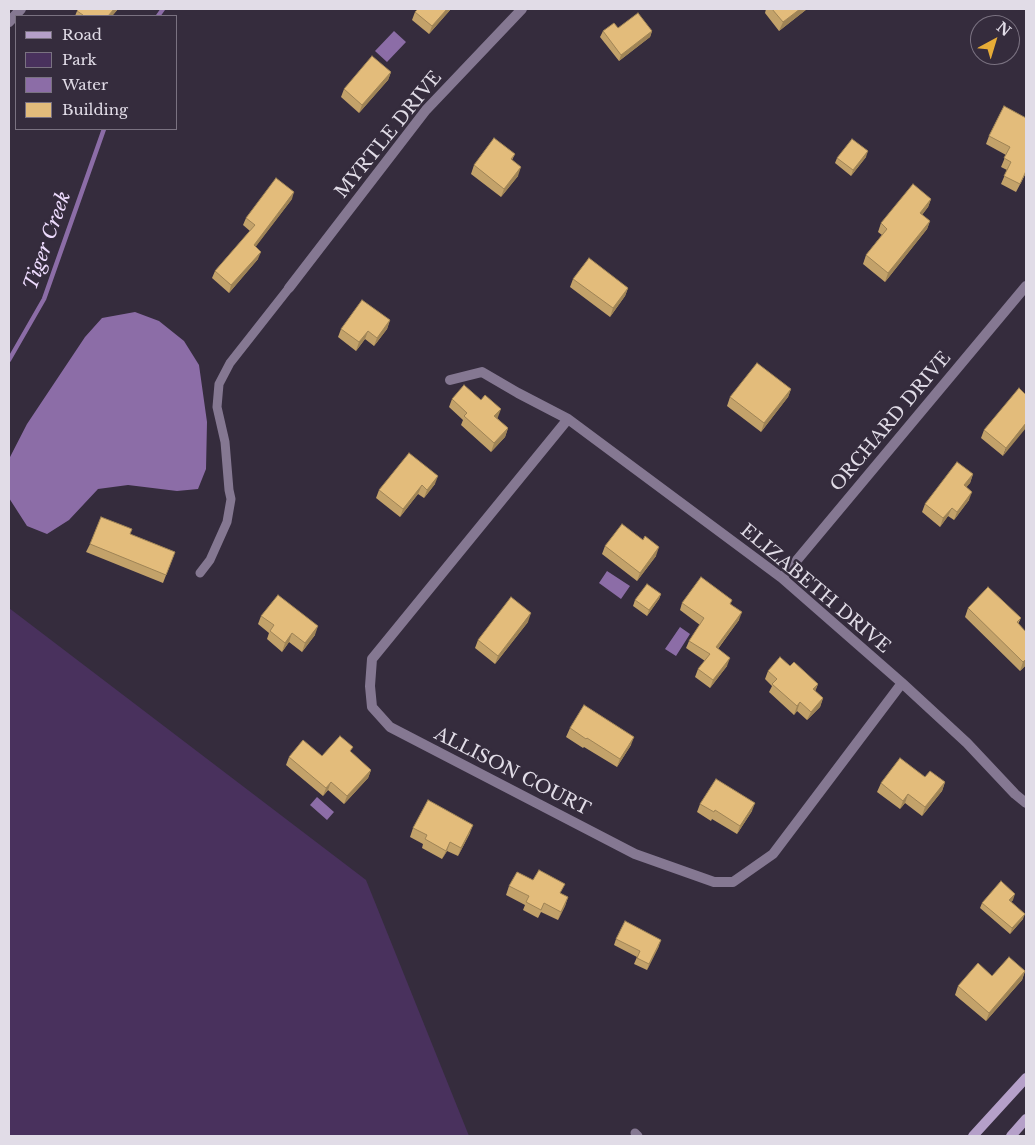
<!DOCTYPE html>
<html>
<head>
<meta charset="utf-8">
<style>
	body { margin:0 }
	#map { position:relative; width:1035px; height:1145px; overflow:hidden; background:#352c3d; font-family:"Libre Baskerville",serif }
	canvas { display:block }
	.frame { position:absolute; inset:0; border:10px solid #e1dce7; pointer-events:none }
	.legend { position:absolute; left:15px; top:15px; width:162px; height:115px; box-sizing:border-box; background:#352c3d; border:1px solid #7a7281; margin:0; padding:6px 9px; list-style:none; font-size:15px; color:#e1dce7 }
	.legend li { display:flex; align-items:center; gap:10px; height:25px }
	.legend b { width:25px; border:1px solid #7a7281 }
	.north { position:absolute; left:970px; top:15px; width:50px; height:50px; box-sizing:border-box; background:#352c3d; border:1px solid #7a7281; border-radius:50%; rotate:39deg; font-size:14px; font-weight:700; line-height:20px; text-align:center; color:#e1dce7 }
	.north::after { content:''; display:block; margin:auto; width:18px; height:22px; background:#e7ac37; clip-path:polygon(50% 0,100% 100%,50% 72%,0 100%) }
</style>
</head>
<body>
<div id="map">
<canvas width="1035" height="1145"></canvas>
<div class="frame"></div>
<ul class="legend">
<li><b style="height:6px;background:#b5a0c9"></b>Road</li>
<li><b style="height:14px;background:#49315d"></b>Park</li>
<li><b style="height:14px;background:#8c6da7"></b>Water</li>
<li><b style="height:14px;background:#e3bc7b"></b>Building</li>
</ul>
<div class="north">N</div>
</div>
<script>
const context = document.querySelector('canvas').getContext('2d');
context.lineJoin = 'round';
function fill(path, color) { context.fillStyle = color; context.fill(path, 'evenodd'); }
const poly = rows => new Path2D(rows.map(r => 'M' + r).join(''));
function stroke(path, color, width, dash) { context.strokeStyle = color; context.lineWidth = width; context.lineCap = dash ? 'butt' : 'round'; context.setLineDash(dash || []); context.stroke(path); }
function drawText(font, color, halo, rows, align = 'center') {
  context.font = font + ' "Libre Baskerville",serif'; context.lineWidth = 5; context.setLineDash([]); context.textBaseline = 'middle'; context.strokeStyle = halo; context.fillStyle = color; for (const [text, x, y, turn = 0] of rows) {
    context.save(); context.translate(x, y); context.rotate((+turn || 0) * Math.PI / 180); context.textAlign = isNaN(turn) ? turn : align; if (halo) context.strokeText(text, 0, 0); context.fillText(text, 0, 0); context.restore();
  }
}
fill(poly([
	[9,608,366,880,469,1136,9,1136]
]), '#49315d');
fill(poly([
	[394,31,406,42,387,62,375,51],
	[135,312,159,321,184,341,199,365,207,422,206,469,198,489,177,491,128,485,98,489,69,520,47,534,27,526,9,498,9,459,27,424,85,337,102,318],
	[607,571,630,586,621,599,599,583],
	[680,627,690,634,676,656,665,649],
	[317,797,334,812,327,820,310,805]
]), '#8c6da7');
stroke(poly([
	[158,16,163,9],
	[9,360,44,299,104,129]
]), '#8c6da7', 4.5);
stroke(poly([
	[200,573,210,560,227,522,231,499,229,490,225,442,217,407,219,384,230,363,289,288],
	[635,1133,638,1136]
]), '#857892', 9);
stroke(poly([
	[9,22,21,9],
	[289,288,426,110,522,9],
	[450,380,482,372,518,393,568,419,782,578,902,683,967,743,1015,794,1026,803],
	[568,419,372,659,370,686,372,707,390,727,635,854,714,882,733,882,773,854,902,683],
	[782,578,1026,286]
]), '#857892', 10);
stroke(poly([
	[973,1136,1026,1078],
	[1011,1136,1026,1119]
]), '#b5a0c9', 10);
fill(poly([
	[118,9,112,16,75,16,77,11],
	[451,9,429,34,412,20,415,12],
	[766,9,807,9,779,31,765,13],
	[618,28,652,31,650,37,619,61,600,37,603,31],
	[980,35,980,47,975,42,976,39],
	[391,72,388,80,359,113,341,97,344,89],
	[1004,106,1026,173,1016,192,1001,184,1007,170,1001,167,1006,155,986,144,989,136],
	[515,154,512,160,518,176,501,197,471,174,474,165],
	[866,157,851,176,835,163,837,158],
	[292,199,255,247,258,259,229,293,212,278,215,271,250,231,243,225,246,218],
	[931,199,928,207,922,215,930,221,927,229,885,282,863,264,866,255,882,235,878,232,881,223],
	[573,279,628,288,625,296,610,317,570,287],
	[390,320,387,329,374,346,365,339,356,351,338,337,341,329],
	[791,389,788,397,761,432,727,406,730,397],
	[1026,395,1003,456,981,438,984,430],
	[452,399,498,417,497,418,508,428,505,437,491,452,461,425,463,420,449,407],
	[973,474,970,483,966,487,969,500,954,520,948,516,940,527,922,512,925,504],
	[435,484,424,498,418,494,400,517,376,498,379,490],
	[130,534,175,552,163,583,86,552,90,544],
	[643,540,656,556,637,581,602,554,605,546],
	[661,594,659,599,647,616,633,606,635,600],
	[682,603,731,604,739,620,718,649,727,666,710,688,695,677,698,669,705,661,686,648,689,641,700,625,680,610],
	[968,608,1021,618,1018,624,1026,665,1020,671,965,617],
	[261,616,315,635,302,652,289,642,282,652,267,639,269,633,258,624],
	[528,622,495,664,475,648,478,640],
	[790,666,818,684,815,691,823,698,820,707,807,720,797,711,794,715,769,692,772,686,765,679,768,671],
	[570,728,631,745,617,767,584,747,583,748,566,737],
	[351,752,371,770,368,778,344,804,328,790,323,796,286,765,289,757,322,756],
	[925,777,945,782,942,791,922,816,905,803,900,809,877,792,881,783],
	[700,804,752,811,737,834,712,819,711,821,697,812],
	[413,828,470,833,458,856,447,851,442,859,422,848,423,844,410,837],
	[509,886,561,894,568,897,565,906,558,920,541,912,538,918,523,910,525,905,506,895],
	[1013,900,1011,902,1023,919,1010,934,980,908,982,903],
	[616,939,659,946,647,970,634,964,637,957,614,945],
	[1025,971,1022,980,986,1021,955,995,958,986,992,976]
]), '#c3a26a');
fill(poly([
	[114,9,118,9,112,16,108,16],
	[447,9,451,9,429,34,432,26],
	[800,9,807,9,779,31,783,22],
	[652,31,650,37,619,61,621,55],
	[391,72,388,80,359,113,362,105],
	[868,151,866,157,851,176,853,170],
	[521,167,518,176,501,197,504,189],
	[294,192,292,199,251,253,254,245],
	[931,199,928,207,917,221,920,213],
	[930,221,927,229,885,282,888,273],
	[261,252,258,259,229,293,231,285],
	[628,288,625,296,610,317,613,308],
	[390,320,387,329,374,346,377,338],
	[368,331,365,339,356,351,359,342],
	[791,389,788,397,761,432,764,423],
	[501,409,498,417,491,425,494,416],
	[1026,423,1026,428,1003,456,1006,448],
	[508,428,505,437,491,452,494,443],
	[973,474,970,483,961,494,964,485],
	[438,476,435,484,424,498,427,490],
	[422,485,418,494,400,517,403,509],
	[972,492,969,500,954,520,957,512],
	[952,508,948,516,940,527,943,518],
	[659,547,656,556,637,581,640,573],
	[661,594,659,599,647,616,649,610],
	[742,612,739,620,713,655,716,647],
	[531,613,528,622,495,664,498,656],
	[318,626,315,635,302,652,305,643],
	[292,633,289,642,282,652,285,643],
	[730,658,727,666,710,688,713,680],
	[1026,659,1026,665,1020,671,1023,662],
	[818,684,815,692,813,689],
	[823,698,820,707,807,720,811,712],
	[800,702,797,711,794,715,797,706],
	[634,737,631,745,617,767,620,759],
	[371,770,368,778,344,804,347,796],
	[331,782,328,790,323,796,326,788],
	[945,782,942,791,922,816,925,807],
	[908,794,905,803,900,809,903,801],
	[755,803,752,811,737,834,740,826],
	[473,825,470,833,458,856,461,848],
	[450,842,447,851,442,859,446,851],
	[1015,894,1013,900,1007,906,1009,900],
	[568,897,565,906,558,920,561,912],
	[1025,914,1023,919,1010,934,1012,928],
	[661,940,659,946,647,970,649,964],
	[1025,971,1022,980,986,1021,989,1013]
]), '#9f8456');
const building = poly([
	[79,9,114,9,108,16,82,16,83,15,77,11,79,9],
	[418,9,447,9,432,26,415,12,418,9],
	[772,9,800,9,783,22,772,9],
	[638,13,652,31,621,55,603,31,614,23,618,28,638,13],
	[980,35,980,43,976,39,980,35],
	[372,56,391,72,362,105,344,89,372,56],
	[1004,106,1026,118,1026,171,1020,184,1004,176,1011,162,1004,158,1010,147,989,136,1004,106],
	[494,138,515,154,511,159,521,167,504,189,474,165,494,138],
	[852,139,868,151,853,170,837,158,852,139],
	[276,178,294,192,254,245,261,252,231,285,215,271,255,225,246,218,276,178],
	[913,184,931,199,920,213,930,221,888,273,866,255,887,229,881,223,913,184],
	[589,258,628,288,613,308,573,279,589,258],
	[362,300,390,320,377,338,368,331,359,342,341,329,362,300],
	[757,363,791,389,764,423,730,397,757,363],
	[464,385,481,400,485,395,501,409,494,416,508,428,494,443,464,416,467,413,452,399,464,385],
	[1019,388,1026,395,1026,423,1006,448,984,430,1019,388],
	[409,453,438,476,427,490,422,485,403,509,379,490,409,453],
	[957,462,973,474,964,485,972,492,957,512,952,508,943,518,925,504,957,462],
	[101,517,132,529,130,534,175,552,166,575,90,544,101,517],
	[622,524,643,540,645,536,659,547,640,573,605,546,622,524],
	[701,577,732,600,730,604,742,612,716,647,730,658,713,680,698,669,710,654,689,641,704,618,682,603,701,577],
	[647,584,661,594,649,610,635,600,647,584],
	[988,587,1021,618,1017,622,1026,632,1026,659,1023,662,968,608,988,587],
	[278,595,318,626,305,643,292,633,285,643,270,631,274,625,261,616,278,595],
	[511,597,531,613,498,656,478,640,511,597],
	[780,657,790,666,794,662,818,684,813,689,823,698,811,712,800,702,797,706,772,684,777,679,768,671,780,657],
	[584,705,634,737,620,759,587,738,586,739,570,728,584,705],
	[340,736,353,747,350,751,371,770,347,796,331,782,326,788,289,757,303,740,322,756,340,736],
	[900,758,925,777,930,771,945,782,925,807,908,794,903,801,881,783,900,758],
	[716,779,755,803,740,826,715,810,714,812,700,804,716,779],
	[428,800,473,825,461,848,450,842,446,851,425,839,427,835,413,828,428,800],
	[539,870,565,884,560,893,568,897,561,912,544,903,541,910,526,902,529,896,509,886,517,872,533,880,539,870],
	[1001,881,1015,894,1009,900,1025,914,1012,928,982,903,1001,881],
	[625,921,661,940,649,964,637,958,640,951,616,939,625,921],
	[1009,957,1025,971,989,1013,958,986,978,963,992,976,1009,957]
]);
fill(building, '#e3bc7b');
stroke(building, '#9f8456', 1);
drawText('18px', '#e1dce7', '#352c3d', [
	["MYRTLE DRIVE",389,135,-51],
	["ORCHARD DRIVE",891,422,-50],
	["ELIZABETH DRIVE",815,589,40],
	["ALLISON COURT",512,772,27]
]);
drawText('italic 19px', '#eddbfd', '#352c3d', [
	["Tiger Creek",48,241,-70]
]);
</script>
</body>
</html>
